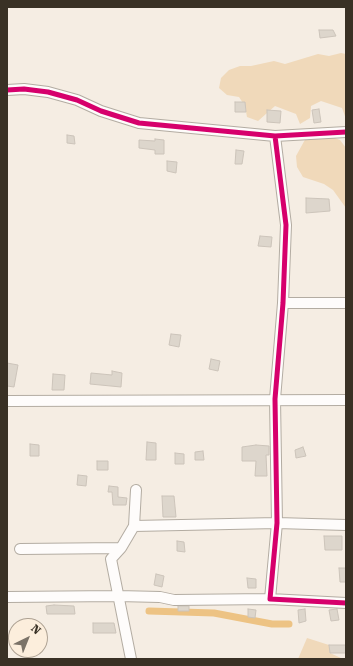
<!DOCTYPE html>
<html>
<head>
<meta charset="utf-8">
<style>
	body { margin:0 }
	#map { position:relative; width:353px; height:666px; overflow:hidden; background:#f5ede3; font-family:"Roboto Serif",serif }
	canvas { display:block }
	.frame { position:absolute; inset:0; border:8px solid #393125; pointer-events:none }
	.north { position:absolute; left:8px; top:618px; width:40px; height:40px; box-sizing:border-box; background:#fceedc; border:1px solid #aea293; border-radius:50%; rotate:43deg; font-size:11px; font-weight:700; line-height:16px; text-align:center; color:#393125 }
	.north::after { content:''; display:block; margin:auto; width:14px; height:18px; background:#7b7368; clip-path:polygon(50% 0,100% 100%,50% 72%,0 100%) }
</style>
</head>
<body>
<div id="map">
<canvas width="353" height="666"></canvas>
<div class="frame"></div>
<div class="north">N</div>
</div>
<script>
const context = document.querySelector('canvas').getContext('2d');
context.lineJoin = 'round';
function fill(path, color) { context.fillStyle = color; context.fill(path, 'evenodd'); }
const poly = rows => new Path2D(rows.map(r => 'M' + r).join(''));
function stroke(path, color, width, dash) { context.strokeStyle = color; context.lineWidth = width; context.lineCap = dash ? 'butt' : 'round'; context.setLineDash(dash || []); context.stroke(path); }
fill(poly([
	[341,53,346,54,346,119,342,108,321,101,311,106,310,118,300,124,296,114,275,106,258,121,247,117,245,106,239,97,227,95,219,88,221,78,229,70,240,66,251,66,274,61,285,64,318,54,329,56],
	[307,136,329,136,340,140,346,148,346,208,333,190,324,184,303,177,297,167,296,156],
	[307,638,329,645,330,653,343,659,298,659]
]), '#f0d9ba');
stroke(poly([
	[149,611,214,613,272,624,289,624]
]), '#edc384', 7);
const building = poly([
	[319,30,333,30,336,36,320,38,319,30],
	[235,102,245,102,246,112,235,112,235,102],
	[319,109,321,122,314,123,312,110,319,109],
	[267,110,281,111,280,123,267,122,267,110],
	[67,135,74,136,75,144,67,143,67,135],
	[155,139,164,140,164,154,155,154,155,150,139,148,139,140,155,141,155,139],
	[236,150,244,151,242,164,235,164,236,150],
	[167,161,177,162,176,173,167,171,167,161],
	[306,198,329,199,330,211,306,213,306,198],
	[260,236,272,237,271,247,258,246,260,236],
	[171,334,181,335,179,347,169,345,171,334],
	[211,359,220,361,218,371,209,369,211,359],
	[7,363,18,365,14,387,7,386,7,363],
	[112,371,122,373,121,387,90,384,91,373,112,375,112,371],
	[53,374,65,375,64,390,52,390,53,374],
	[147,442,156,443,156,460,146,460,147,442],
	[30,444,39,445,39,456,30,456,30,444],
	[256,445,269,446,269,455,266,455,267,476,255,476,256,461,242,461,242,447,256,445],
	[303,447,306,456,296,458,295,450,303,447],
	[203,451,204,460,195,460,195,452,203,451],
	[175,453,184,454,184,464,175,464,175,453],
	[97,461,108,461,108,470,97,470,97,461],
	[78,475,87,476,86,486,77,485,78,475],
	[109,486,118,487,118,497,127,498,126,505,113,505,112,492,108,492,109,486],
	[162,496,174,496,176,517,163,517,162,496],
	[324,536,342,536,342,550,325,550,324,536],
	[177,541,184,542,185,552,177,551,177,541],
	[339,568,346,568,346,582,340,582,339,568],
	[156,574,164,576,162,587,154,585,156,574],
	[247,578,256,579,256,588,248,588,247,578],
	[54,605,74,606,75,614,47,614,46,606,54,605],
	[178,606,189,606,189,611,178,611,178,606],
	[248,609,256,610,255,618,248,617,248,609],
	[305,609,306,621,299,623,298,610,305,609],
	[337,609,339,620,331,621,329,610,337,609],
	[93,623,114,623,116,633,93,633,93,623],
	[329,645,346,645,346,653,330,653,329,645]
]);
fill(building, '#ddd6cc');
stroke(building, '#ccc4ba', 1);
const minor = poly([
	[7,90,24,89,48,92,77,100,101,111,139,123,275,136,346,132],
	[275,136,286,225,283,303,275,399,277,523,270,599,346,603],
	[283,303,346,303],
	[7,401,346,400],
	[134,526,277,523,346,525],
	[121,548,111,559,131,659],
	[20,549,121,548,134,526,136,490],
	[7,597,118,596,160,597,174,600,270,599]
]);
stroke(minor, '#b3aca2', 12);
stroke(minor, '#fefcfb', 10);
stroke(poly([
	[7,90,24,89,48,92,77,100,101,111,139,123,275,136,346,132],
	[275,136,286,225,283,303,275,399,277,523,270,599,346,603]
]), '#d6006c', 5);
</script>
</body>
</html>
